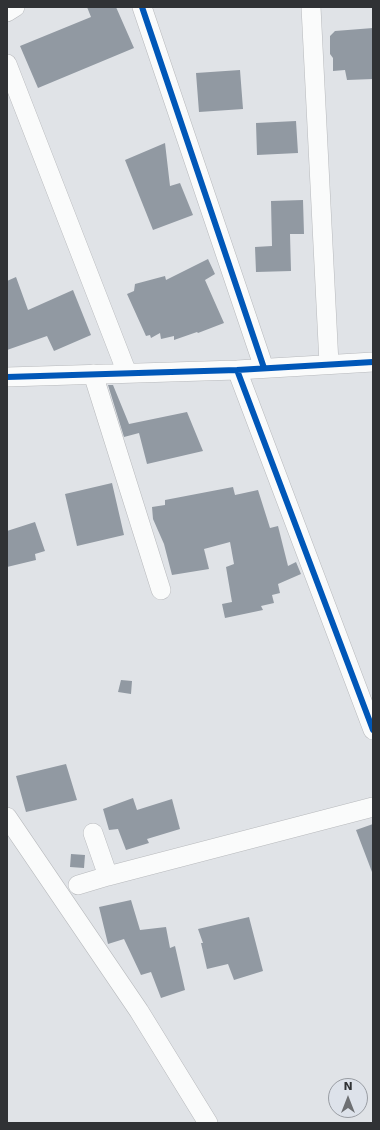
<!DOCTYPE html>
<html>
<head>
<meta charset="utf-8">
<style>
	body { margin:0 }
	#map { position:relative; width:380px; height:1130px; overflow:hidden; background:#e0e3e7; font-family:"DejaVu Sans",sans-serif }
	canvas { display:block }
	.frame { position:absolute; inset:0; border:8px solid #303235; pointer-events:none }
	.north { position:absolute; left:328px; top:1078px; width:40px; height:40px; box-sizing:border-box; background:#dde2ea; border:1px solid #989ca2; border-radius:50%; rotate:0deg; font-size:11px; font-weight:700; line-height:16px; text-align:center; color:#303235 }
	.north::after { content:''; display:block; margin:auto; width:14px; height:18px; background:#6e7073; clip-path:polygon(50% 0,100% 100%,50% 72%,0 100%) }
</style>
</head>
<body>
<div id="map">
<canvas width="380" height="1130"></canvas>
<div class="frame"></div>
<div class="north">N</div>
</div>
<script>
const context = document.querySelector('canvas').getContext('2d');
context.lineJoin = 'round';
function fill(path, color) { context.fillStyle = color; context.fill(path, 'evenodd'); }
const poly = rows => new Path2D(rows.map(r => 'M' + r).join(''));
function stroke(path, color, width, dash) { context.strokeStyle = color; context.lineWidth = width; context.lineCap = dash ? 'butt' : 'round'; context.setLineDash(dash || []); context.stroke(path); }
fill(poly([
	[87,7,116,7,134,48,38,88,20,46,91,17],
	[373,28,373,79,347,80,345,70,333,71,333,58,330,54,330,36,335,31],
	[240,70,243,109,199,112,196,73],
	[296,121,298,153,257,155,256,123],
	[165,143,170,186,180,183,193,215,153,230,125,160],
	[303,200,304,234,290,234,291,271,256,272,255,247,272,246,271,201],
	[208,259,215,274,205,280,224,323,198,333,197,332,174,340,174,336,161,339,160,333,151,338,150,335,146,336,127,294,134,291,135,284,165,276,166,280],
	[16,277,28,310,73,290,91,335,54,351,47,336,7,350,7,281],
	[108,385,113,385,129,424,187,412,203,451,147,464,139,433,124,437],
	[112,483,124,535,77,546,65,494],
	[233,487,235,495,258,490,270,528,278,526,288,566,296,562,301,574,278,584,280,593,272,595,274,603,261,606,263,610,225,618,222,604,232,602,226,567,234,564,230,542,204,549,209,569,172,575,164,544,153,519,152,507,165,505,165,500],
	[35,522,45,551,35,554,36,560,7,567,7,531],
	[121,680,132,681,131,694,118,692],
	[66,764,77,800,26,812,16,776],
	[133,798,137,810,172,799,180,829,147,839,149,843,126,850,118,829,109,830,103,809],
	[373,824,373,872,372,872,356,830],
	[71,854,85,855,84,868,70,867],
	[131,900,140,930,166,927,170,948,175,946,185,990,161,998,151,972,141,975,124,939,108,944,99,907],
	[249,917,263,971,234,980,228,964,207,969,201,943,203,943,198,929]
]), '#9199a2');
const minor = poly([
	[142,7,264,368],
	[311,7,329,364],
	[7,12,15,7],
	[7,64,127,373],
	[237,370,373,730],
	[93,374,161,590],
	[7,377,237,370,373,362],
	[7,817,139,1011,208,1123],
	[93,833,108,876,373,807],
	[78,885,108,876]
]);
stroke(minor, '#b7b9bc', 20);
stroke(minor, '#fafbfb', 19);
stroke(poly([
	[142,7,264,368],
	[237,370,373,730],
	[7,377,237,370,373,362]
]), '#0057b8', 6);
</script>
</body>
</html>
